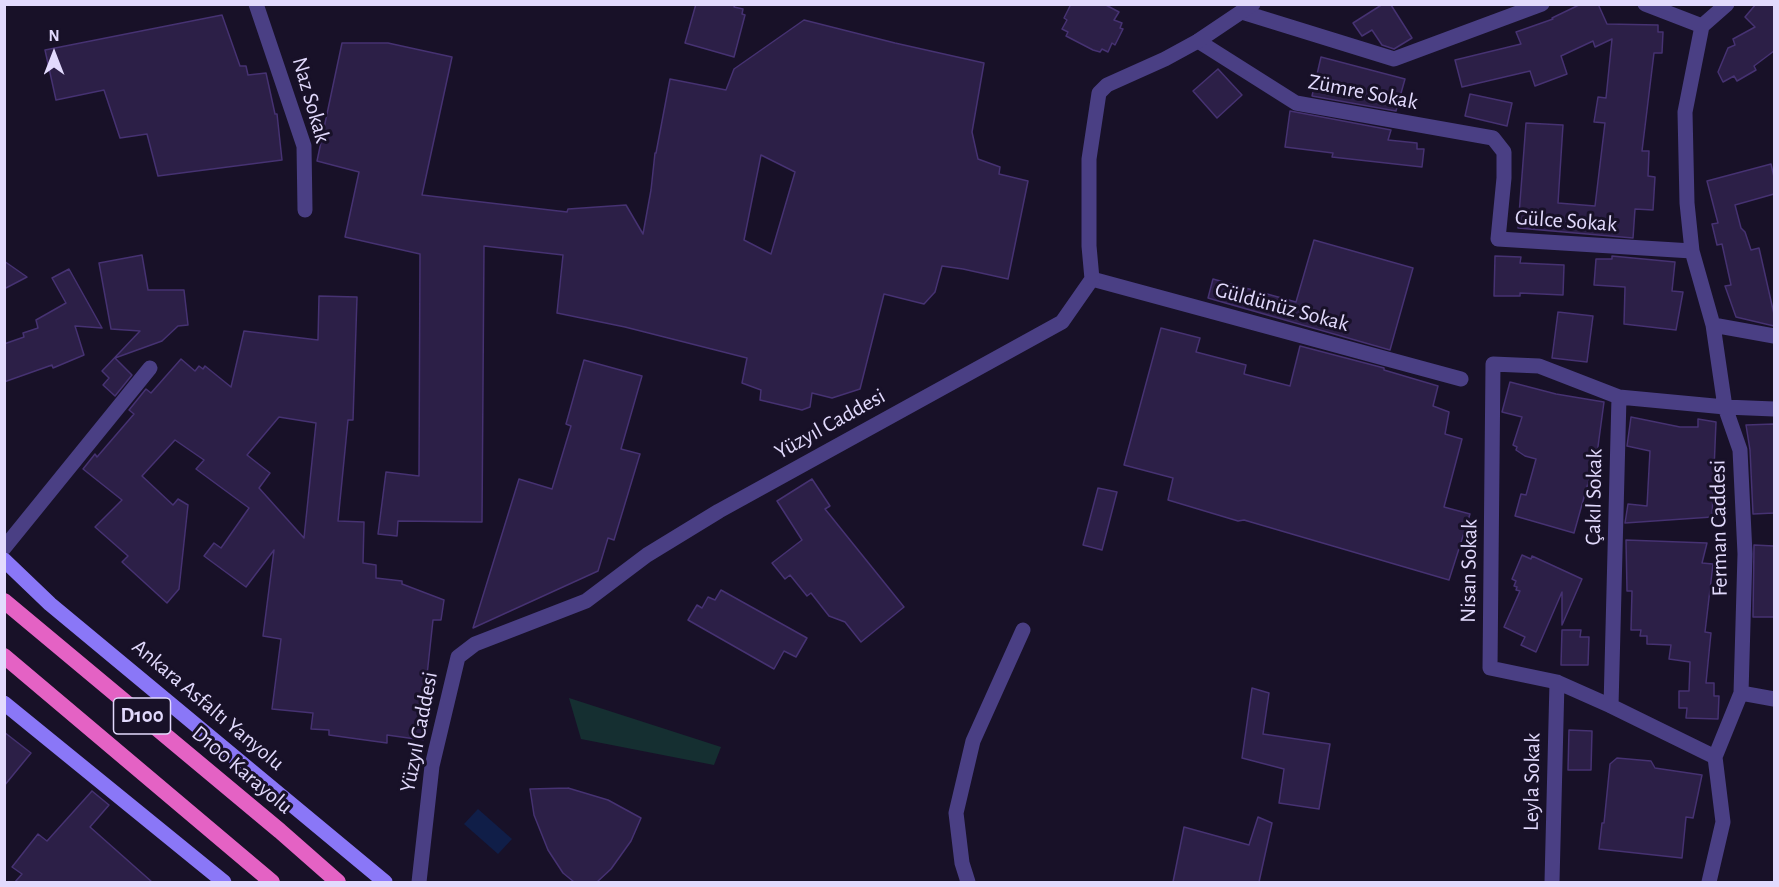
<!DOCTYPE html>
<html>
<head>
<meta charset="utf-8">
<style>
	body { margin:0 }
	#map { position:relative; width:1779px; height:887px; overflow:hidden; background:#181128; font-family:"Alegreya Sans",sans-serif }
	canvas { display:block }
	.frame { position:absolute; inset:0; border:6px solid #e2dafd; pointer-events:none }
	.north { position:absolute; left:24px; top:24px; width:60px; height:60px; -webkit-text-stroke:4px #181128; paint-order:stroke; rotate:0deg; font-size:16px; font-weight:700; line-height:24px; text-align:center; color:#e2dafd }
	.north::after { content:''; display:block; margin:auto; width:21px; height:27px; background:#e2dafd; clip-path:polygon(50% 0,100% 100%,50% 72%,0 100%) }
</style>
</head>
<body>
<div id="map">
<canvas width="1779" height="887"></canvas>
<div class="frame"></div>
<div class="north">N</div>
</div>
<script>
const context = document.querySelector('canvas').getContext('2d');
context.lineJoin = 'round';
function fill(path, color) { context.fillStyle = color; context.fill(path, 'evenodd'); }
const poly = rows => new Path2D(rows.map(r => 'M' + r).join(''));
function stroke(path, color, width, dash) { context.strokeStyle = color; context.lineWidth = width; context.lineCap = dash ? 'butt' : 'round'; context.setLineDash(dash || []); context.stroke(path); }
function drawText(font, color, halo, rows, align = 'center') {
  context.font = font + ' "Alegreya Sans",sans-serif'; context.lineWidth = 6; context.setLineDash([]); context.textBaseline = 'middle'; context.strokeStyle = halo; context.fillStyle = color; for (const [text, x, y, turn = 0] of rows) {
    context.save(); context.translate(x, y); context.rotate((+turn || 0) * Math.PI / 180); context.textAlign = isNaN(turn) ? turn : align; if (halo) context.strokeText(text, 0, 0); context.fillText(text, 0, 0); context.restore();
  }
}
fill(poly([
	[569,698,721,747,714,765,581,739]
]), '#152f31');
fill(poly([
	[478,809,512,839,498,854,464,824]
]), '#101e48');
const building = poly([
	[696,4,735,4,734,7,743,9,742,14,745,15,734,57,685,43,696,4],
	[1071,4,1104,4,1119,12,1114,20,1122,23,1120,28,1123,29,1115,45,1112,43,1108,52,1102,49,1100,52,1093,50,1066,36,1068,32,1062,29,1067,20,1064,18,1071,4],
	[1383,4,1391,5,1412,38,1394,49,1382,45,1372,30,1362,36,1353,23,1383,4],
	[1581,4,1598,4,1607,24,1658,25,1658,32,1663,32,1662,53,1654,53,1642,151,1649,151,1648,176,1655,177,1653,210,1635,209,1633,238,1518,228,1526,123,1563,125,1558,203,1595,206,1605,123,1594,122,1598,97,1606,98,1612,39,1595,47,1593,41,1561,56,1567,74,1535,86,1530,71,1462,87,1455,60,1521,44,1516,32,1553,19,1552,18,1581,4],
	[1756,4,1774,4,1774,51,1754,66,1756,70,1737,81,1734,76,1723,82,1718,72,1728,48,1735,45,1733,39,1755,27,1745,17,1756,4],
	[222,15,240,66,246,66,248,75,266,73,275,114,277,114,282,160,158,176,147,134,120,138,104,90,56,100,45,50,222,15],
	[804,20,895,43,984,63,972,132,978,159,1000,167,999,174,1028,181,1008,279,963,269,942,266,935,292,924,304,884,294,860,389,832,398,812,393,810,407,802,410,760,400,761,390,742,383,747,358,625,327,557,313,563,255,484,246,482,522,398,521,397,536,378,534,386,472,419,476,420,254,345,237,359,172,317,161,342,43,388,43,452,57,422,195,567,212,568,209,626,205,643,234,651,190,655,153,656,153,670,79,726,90,734,69,804,20],
	[761,155,795,172,771,254,744,240,761,155],
	[1321,57,1405,79,1396,111,1312,96,1321,57],
	[1218,69,1242,95,1217,118,1193,91,1218,69],
	[1470,94,1512,103,1507,126,1465,116,1470,94],
	[1290,111,1391,130,1388,140,1417,143,1417,149,1424,149,1422,167,1332,157,1333,153,1285,147,1290,111],
	[1771,164,1774,177,1774,194,1735,205,1741,228,1745,232,1751,250,1759,248,1774,314,1774,326,1736,317,1725,286,1731,285,1722,244,1717,245,1712,224,1718,223,1707,181,1771,164],
	[1314,240,1413,268,1390,350,1208,298,1213,279,1296,302,1314,240],
	[142,255,148,290,184,290,188,325,178,326,162,341,115,358,132,375,115,396,103,385,109,378,102,371,140,331,111,329,99,263,142,255],
	[1495,256,1521,257,1520,263,1564,265,1563,295,1520,293,1520,296,1494,296,1495,256],
	[1612,256,1675,262,1672,291,1683,292,1676,330,1624,324,1625,287,1594,285,1596,259,1612,259,1612,256],
	[4,261,27,277,4,289,4,261],
	[69,269,102,328,75,326,84,355,53,368,52,365,4,382,4,344,24,337,23,333,38,328,36,320,66,303,52,278,69,269],
	[319,296,357,297,353,420,348,420,338,521,364,522,363,563,376,565,376,578,402,581,402,584,444,600,441,620,433,620,423,712,423,740,387,735,387,743,329,735,329,730,311,729,313,713,272,709,281,639,263,636,274,550,246,587,204,556,214,543,221,548,249,508,196,469,204,460,175,440,142,476,173,505,178,499,188,505,179,589,167,603,122,562,128,556,95,527,122,500,83,469,95,454,97,457,134,414,129,410,146,389,151,393,181,359,195,371,199,366,203,369,205,366,231,387,244,331,318,340,319,296],
	[279,417,316,423,304,538,259,488,270,473,247,455,279,417],
	[1558,312,1593,316,1587,362,1552,358,1558,312],
	[1161,328,1200,338,1196,352,1246,365,1244,374,1290,386,1300,346,1384,368,1384,370,1438,386,1433,406,1449,412,1445,434,1462,439,1444,507,1470,514,1449,580,1244,520,1238,521,1168,500,1173,478,1124,465,1161,328],
	[584,360,642,376,621,449,640,454,614,540,608,538,598,571,473,628,519,479,552,489,571,426,566,424,584,360],
	[1510,382,1556,394,1604,402,1594,476,1590,476,1574,533,1515,516,1521,494,1526,495,1536,459,1525,456,1516,450,1517,447,1513,445,1522,417,1502,412,1510,382],
	[1631,417,1680,427,1698,427,1698,419,1716,422,1712,517,1625,523,1628,504,1647,506,1650,451,1627,446,1631,417],
	[1774,424,1774,513,1753,514,1750,450,1746,425,1774,424],
	[812,479,830,506,825,509,904,607,861,642,845,622,829,616,811,593,807,596,790,575,785,579,772,563,802,540,777,501,812,479],
	[1098,488,1117,492,1102,550,1083,545,1098,488],
	[1626,540,1707,543,1702,563,1713,564,1705,632,1711,633,1706,683,1714,683,1714,696,1719,696,1718,719,1686,718,1687,708,1679,708,1679,691,1689,691,1690,662,1669,659,1671,645,1647,644,1647,636,1640,636,1641,630,1631,630,1632,591,1627,591,1626,540],
	[1754,545,1774,546,1774,617,1753,617,1754,545],
	[1522,555,1531,559,1532,556,1582,579,1562,625,1562,592,1536,652,1521,645,1525,637,1504,627,1520,591,1516,590,1517,587,1514,586,1516,581,1512,579,1522,555],
	[721,590,807,638,796,657,784,651,774,669,688,620,697,605,702,608,708,597,715,600,721,590],
	[1562,630,1581,630,1580,637,1589,637,1588,665,1561,665,1562,630],
	[1252,688,1269,693,1263,734,1330,744,1319,809,1279,803,1284,769,1242,758,1252,688],
	[1569,730,1592,731,1591,770,1568,770,1569,730],
	[4,732,31,753,4,786,4,732],
	[1617,758,1651,761,1655,768,1702,775,1693,818,1686,817,1682,858,1599,849,1602,823,1604,823,1610,764,1617,758],
	[568,788,608,800,641,818,631,841,611,869,597,882,574,882,563,873,548,850,534,815,530,789,568,788],
	[92,791,109,805,90,827,152,882,15,882,22,874,12,867,38,834,47,841,92,791],
	[1258,817,1272,823,1259,882,1173,882,1184,827,1249,845,1258,817]
]);
fill(building, '#2c1f47');
stroke(building, '#463272', 1.5);
stroke(poly([
	[256,4,304,146,305,210],
	[1645,4,1702,26],
	[1242,12,1394,59,1542,4],
	[1198,41,1296,103,1493,138,1504,152,1504,178,1498,239,1692,251],
	[1092,279,1461,379],
	[1713,325,1774,336],
	[1619,397,1539,366,1493,364,1490,668,1557,682,1611,706,1715,757],
	[4,548,150,368],
	[1741,693,1774,699],
	[1611,706,1619,397,1725,407,1774,409],
	[968,882,962,863,956,813,973,741,1023,630],
	[1552,882,1557,682],
	[1709,882,1723,822,1715,757,1741,693,1745,554,1740,450,1725,407,1713,325,1692,251,1687,203,1685,112,1702,26,1727,4]
]), '#4a3f84', 15);
stroke(poly([
	[419,882,432,766,458,657,475,644,586,601,647,555,719,511,1062,322,1092,279,1089,246,1089,159,1099,93,1107,85,1165,59,1198,41,1253,4]
]), '#4a3f84', 15);
stroke(poly([
	[4,560,50,604,385,882],
	[4,703,224,882]
]), '#8a77f7', 15);
stroke(poly([
	[4,601,280,831,338,882],
	[4,656,272,882]
]), '#e462c4', 16);
for (const [x, y, w] of [
	[142,716,57]
]) { const box = new Path2D(); box.roundRect(x - w / 2, y - 18, w, 36, 4.5); context.fillStyle = '#181128'; context.fill(box); stroke(box, '#e2dafd', 1.5); }
drawText('bold 21px', '#e2dafd', null, [
	["D100",142,716]
]);
drawText('22px', '#e2dafd', '#181128', [
	["Zümre Sokak",1363,92,11],
	["Naz Sokak",311,100,74],
	["Gülce Sokak",1566,221,4],
	["Güldünüz Sokak",1282,307,15],
	["Yüzyıl Caddesi",830,424,-29],
	["Çakıl Sokak",1594,497,-89],
	["Ferman Caddesi",1719,528,-91],
	["Nisan Sokak",1469,571,-89],
	["Ankara Asfaltı Yanyolu",208,705,40],
	["Yüzyıl Caddesi",419,732,-79],
	["D100 Karayolu",242,770,40],
	["Leyla Sokak",1532,782,-89]
]);
</script>
</body>
</html>
